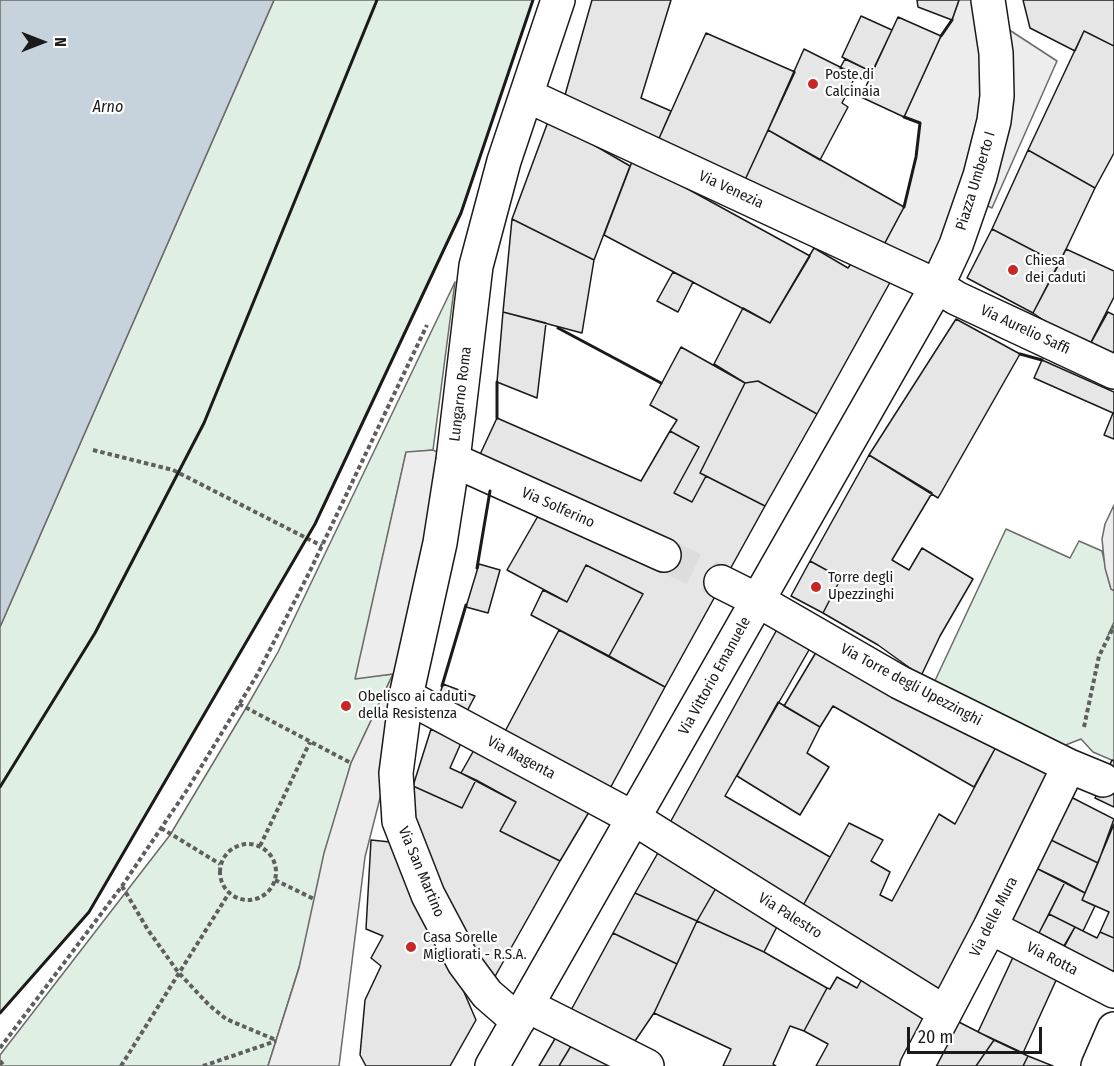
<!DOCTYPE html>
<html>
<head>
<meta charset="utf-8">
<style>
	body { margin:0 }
	#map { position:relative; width:1114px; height:1066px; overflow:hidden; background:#fff; font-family:"Fira Sans Condensed",sans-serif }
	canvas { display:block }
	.north { position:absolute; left:12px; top:12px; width:60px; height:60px; -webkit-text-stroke:4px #fff; paint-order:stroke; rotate:90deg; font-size:16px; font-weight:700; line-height:24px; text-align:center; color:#1a1a1a }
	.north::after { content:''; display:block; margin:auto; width:21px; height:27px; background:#1a1a1a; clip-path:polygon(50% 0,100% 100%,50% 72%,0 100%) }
	.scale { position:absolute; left:907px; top:1027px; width:135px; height:27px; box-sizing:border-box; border:3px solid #1a1a1a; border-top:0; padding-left:8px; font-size:18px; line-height:21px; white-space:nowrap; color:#1a1a1a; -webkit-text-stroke:4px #fff; paint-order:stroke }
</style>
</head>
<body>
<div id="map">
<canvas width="1114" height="1066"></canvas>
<div class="north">N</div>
<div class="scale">20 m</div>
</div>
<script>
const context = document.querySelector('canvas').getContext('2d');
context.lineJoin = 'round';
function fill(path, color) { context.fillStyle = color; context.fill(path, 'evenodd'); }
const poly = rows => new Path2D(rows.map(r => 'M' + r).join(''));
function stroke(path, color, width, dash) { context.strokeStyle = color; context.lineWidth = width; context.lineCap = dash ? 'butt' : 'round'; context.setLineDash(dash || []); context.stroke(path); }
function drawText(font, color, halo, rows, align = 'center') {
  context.font = font + ' "Fira Sans Condensed",sans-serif'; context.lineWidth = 4.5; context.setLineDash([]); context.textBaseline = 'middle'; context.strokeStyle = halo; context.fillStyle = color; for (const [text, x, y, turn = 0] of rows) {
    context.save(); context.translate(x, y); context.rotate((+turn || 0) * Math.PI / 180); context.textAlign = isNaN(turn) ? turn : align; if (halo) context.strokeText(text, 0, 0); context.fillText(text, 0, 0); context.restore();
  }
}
const green = poly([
	[274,0,533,0,461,213,315,524,89,912,0,1013,0,627,274,0],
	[455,282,433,450,406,453,356,678,393,674,351,763,301,961,268,1066,0,1066,0,1055,170,835,246,708,278,652,455,282],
	[1006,529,1070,558,1079,541,1102,551,1111,589,1114,591,1114,622,1108,635,1114,626,1114,761,1093,752,1081,739,1063,746,932,687,1006,529]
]);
fill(green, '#e0efe3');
stroke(green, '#6a6a6a', 1.5);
const parking = poly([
	[959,0,988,0,991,18,1057,61,992,208,973,199,937,286,880,252,904,207,916,157,920,123,904,117,941,36,952,20,959,0],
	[433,450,453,460,406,696,365,857,339,1066,268,1066,299,968,324,853,351,763,393,674,355,679,406,452,433,450],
	[1114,505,1114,591,1111,589,1105,568,1102,539,1105,524,1114,505]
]);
fill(parking, '#ededed');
stroke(parking, '#6a6a6a', 1.5);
const water = poly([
	[0,0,274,0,0,627,0,0]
]);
fill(water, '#c6d2dc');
stroke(water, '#6a6a6a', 1.5);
const building = poly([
	[592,0,671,0,641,98,671,111,657,143,565,95,592,0],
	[917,0,959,0,952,20,918,7,917,0],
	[1023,0,1114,0,1114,46,1084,31,1075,51,1030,28,1023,0],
	[861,16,892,30,872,72,842,57,861,16],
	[898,17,941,36,904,117,861,97,898,17],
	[1084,31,1114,46,1114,153,1095,188,1028,150,1084,31],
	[706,33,795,72,744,182,657,143,706,33],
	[804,49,856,75,842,103,848,107,820,160,768,130,804,49],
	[845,59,866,69,862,79,840,68,845,59],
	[549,119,630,166,594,260,512,219,549,119],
	[768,130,904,207,880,252,744,182,768,130],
	[1028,150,1095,188,1059,264,992,229,1028,150],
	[633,159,810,256,770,323,604,235,633,159],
	[512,219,594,260,582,333,503,312,512,219],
	[992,229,1059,264,1033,313,967,278,992,229],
	[814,248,848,268,857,255,893,277,817,414,758,381,745,383,714,364,743,308,770,323,814,248],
	[1066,249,1114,271,1114,297,1087,350,1033,313,1066,249],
	[673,272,693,282,678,312,657,301,673,272],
	[503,312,546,323,537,398,497,382,503,312],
	[1108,312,1114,315,1114,361,1087,350,1108,312],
	[956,319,1020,354,938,498,869,455,956,319],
	[681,347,745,383,700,473,706,476,692,502,674,493,699,447,670,431,677,420,650,405,681,347],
	[1042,360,1114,392,1114,439,1104,435,1113,413,1034,378,1042,360],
	[758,381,817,414,765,506,700,473,745,383,758,381],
	[497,418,641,481,670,431,699,447,674,493,692,502,706,476,765,506,665,687,609,656,643,594,586,565,567,602,507,570,542,509,476,463,497,418],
	[869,455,932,493,892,560,909,570,922,548,973,579,940,636,921,676,878,645,823,613,841,578,810,561,869,455],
	[810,561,841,578,823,613,791,596,810,561],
	[479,564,500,570,488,613,466,607,479,564],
	[586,565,643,594,609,656,531,615,543,590,567,602,586,565],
	[780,624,813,643,725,796,830,857,800,911,667,828,780,624],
	[559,630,665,687,607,794,502,737,559,630],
	[818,649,997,745,974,787,833,706,820,727,784,706,818,649],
	[443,684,475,696,464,717,437,703,443,684],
	[778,702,820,727,807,753,829,767,800,815,737,776,778,702],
	[431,729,461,743,450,768,476,780,462,808,413,786,431,729],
	[997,745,1053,773,941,990,800,911,849,823,883,840,871,861,890,872,880,895,892,901,939,814,955,824,997,745],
	[474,750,592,807,560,861,500,831,516,802,461,773,474,750],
	[1112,760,1114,761,1114,807,1095,798,1112,760],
	[476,780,516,802,500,831,560,861,493,980,422,866,415,826,413,786,462,808,476,780],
	[1067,795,1114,819,1098,863,1049,839,1067,795],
	[1114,824,1114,938,1100,932,1109,912,1082,900,1114,824],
	[1049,839,1098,863,1085,893,1036,868,1049,839],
	[371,840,400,843,476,1020,450,1066,366,1066,360,1055,365,1000,381,966,371,958,383,936,366,929,371,840],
	[663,844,720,881,697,921,635,893,663,844],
	[1036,868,1065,882,1039,933,1064,946,1061,953,1008,925,1036,868],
	[720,881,784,913,764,952,697,921,720,881],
	[1065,882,1085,893,1082,900,1095,906,1083,931,1049,914,1065,882],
	[635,893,697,921,677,964,613,933,635,893],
	[1049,914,1075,927,1064,946,1039,933,1049,914],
	[697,921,764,952,827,988,804,1031,790,1026,773,1064,776,1066,723,1066,731,1049,654,1013,697,921],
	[1075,927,1097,938,1100,932,1114,938,1114,979,1061,953,1075,927],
	[613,933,677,964,654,1013,635,1041,570,1012,613,933],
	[1015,953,1058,976,1023,1053,978,1032,1015,953],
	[837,977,857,988,863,977,927,1012,901,1066,816,1066,828,1044,804,1031,827,988,830,989,837,977],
	[953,1019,994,1040,976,1066,935,1066,953,1019],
	[556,1037,571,1046,559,1066,539,1066,556,1037],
	[994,1040,1028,1056,1023,1066,976,1066,994,1040],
	[571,1046,629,1066,559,1066,571,1046],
	[1028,1056,1053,1066,1023,1066,1028,1056]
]);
fill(building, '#e6e6e6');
stroke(building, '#1a1a1a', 1.5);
stroke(poly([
	[664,555,721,582]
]), '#ddd', 33, [33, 16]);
const minor = poly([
	[526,95,937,286,956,298,1114,372],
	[453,460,664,555],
	[721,582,757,600,899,682,1069,766,1103,780],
	[406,696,635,819,944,1012],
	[990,927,1114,991],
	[528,1006,647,1066],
	[518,1021,487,994,464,963,428,895,399,821,396,773,406,696,440,543,453,460,476,266,504,161,558,0],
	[492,1066,937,286,956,245,980,176,994,121,997,96,996,53,988,0],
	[917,1066,990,927,1069,766],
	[1098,1066,1114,1029]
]);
stroke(minor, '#1a1a1a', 36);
stroke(poly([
	[93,450,173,470,322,546],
	[239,704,351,763],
	[1084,727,1099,656,1114,626],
	[161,828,220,864],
	'220 872a28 28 0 1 1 56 0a28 28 0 1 1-56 0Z',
	[260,846,310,742],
	[275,880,314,899],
	[122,886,148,930,178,972,209,1005,226,1019,276,1040],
	[0,1048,122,886,187,790,257,675,309,573,427,325],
	[0,1061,4,1066],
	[121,1066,229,893],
	[203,1066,276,1041]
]), '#5f5f5f', 4, [4.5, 3]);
stroke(minor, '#fff', 33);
stroke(poly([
	[941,36,952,20],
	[904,117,920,123,916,157,904,207],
	[558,328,661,383],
	[1020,354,1042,360],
	[497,418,497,382],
	[477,568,490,491],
	[442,686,466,605],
	[0,787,95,633,204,423,377,0],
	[0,1013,89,912,315,524,461,213,533,0]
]), '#1a1a1a', 3);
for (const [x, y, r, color] of [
	[813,84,6,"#c62828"],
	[1013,270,6,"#c62828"],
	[816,587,6,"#c62828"],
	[346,706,6,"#c62828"],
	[411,947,6,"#c62828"]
]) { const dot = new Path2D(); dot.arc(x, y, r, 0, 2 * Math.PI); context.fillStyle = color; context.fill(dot); stroke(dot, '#fff', 2); }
drawText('15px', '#1a1a1a', '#fff', [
	["Poste di",825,75],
	["Calcinaia",825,92],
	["Chiesa",1025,261],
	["dei caduti",1025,278],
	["Torre degli",828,578],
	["Upezzinghi",828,595],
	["Obelisco ai caduti",358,697],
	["della Resistenza",358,714],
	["Casa Sorelle",423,938],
	["Migliorati - R.S.A.",423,955]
], 'left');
drawText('15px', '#1a1a1a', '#fff', [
	["Piazza Umberto I",976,181,-73],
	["Via Venezia",731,190,25],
	["Via Aurelio Saffi",1025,330,25],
	["Lungarno Roma",461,394,-83],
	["Via Solferino",558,508,24],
	["Via Vittorio Emanuele",715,676,-61],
	["Via Torre degli Upezzinghi",911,685,28],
	["Via Magenta",521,758,28],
	["Via San Martino",421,872,67],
	["Via Palestro",790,916,32],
	["Via delle Mura",994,917,-63],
	["Via Rotta",1052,959,27]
]);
drawText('italic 16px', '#1a1a1a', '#fff', [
	["Arno",108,108]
]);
</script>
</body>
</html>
